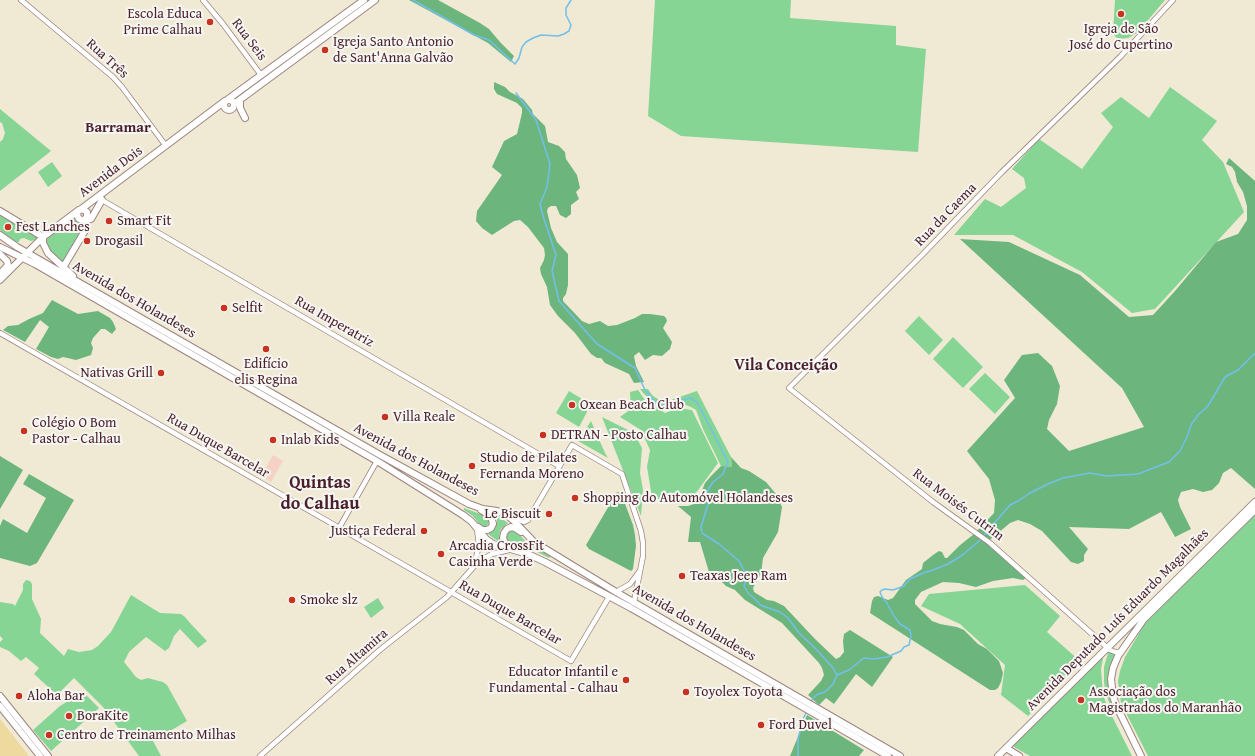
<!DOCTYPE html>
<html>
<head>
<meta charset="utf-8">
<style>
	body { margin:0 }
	canvas { display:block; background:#f0e9d4 }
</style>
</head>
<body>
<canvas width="1255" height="756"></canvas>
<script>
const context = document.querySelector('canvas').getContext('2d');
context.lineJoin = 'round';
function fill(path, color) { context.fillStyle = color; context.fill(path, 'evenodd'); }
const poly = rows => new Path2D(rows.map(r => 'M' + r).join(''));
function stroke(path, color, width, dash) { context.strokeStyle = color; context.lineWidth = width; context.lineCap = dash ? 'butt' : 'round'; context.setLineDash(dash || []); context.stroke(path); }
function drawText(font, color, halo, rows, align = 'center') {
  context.font = font + ' "Gentium Book Plus",serif'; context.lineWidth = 4; context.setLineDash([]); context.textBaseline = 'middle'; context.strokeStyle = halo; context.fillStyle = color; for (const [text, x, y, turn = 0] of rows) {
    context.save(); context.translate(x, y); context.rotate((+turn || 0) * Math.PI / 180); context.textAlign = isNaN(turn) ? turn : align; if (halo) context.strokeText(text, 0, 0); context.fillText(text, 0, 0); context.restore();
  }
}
fill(poly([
	[273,455,283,461,271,482,261,476]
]), '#f6d2c5');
fill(poly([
	[655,0,791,0,790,18,896,26,896,45,926,49,918,152,681,136,648,116],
	[1115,0,1165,0,1137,33,1128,38,1118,39,1113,34],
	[1170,87,1217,121,1202,140,1223,162,1244,212,1155,309,1132,313,1082,272,1013,235,954,235,985,199,1001,207,1026,188,1024,178,1012,169,1039,139,1082,169,1113,127,1101,113,1121,97,1149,118],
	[0,109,51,151,0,191,0,142,3,139,5,133,2,123,0,122],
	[52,162,62,176,48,187,38,172],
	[0,213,37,236,37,239,31,241,24,238,20,239,19,242,14,242,0,230],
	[73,218,75,218,85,226,63,262,49,250,45,241,47,237],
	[919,316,943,340,929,355,905,331],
	[953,337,983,367,963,388,933,359],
	[985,373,1010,397,995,414,969,389],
	[640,389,648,389,652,395,659,400,665,402,697,391,731,457,732,467,721,466,703,429,696,410,691,407,683,404,666,408,658,407,644,394],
	[638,390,645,400,665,413,678,408,692,410,718,463,693,497,674,504,652,497,647,467,650,450,641,430,620,417,631,409,630,392],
	[569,391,582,399,587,412,579,427,556,413],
	[602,417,634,433,642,448,640,473,643,490,641,516],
	[591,421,605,453,608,458,578,441],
	[464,508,488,517,489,522,487,526,482,527,473,516,464,510],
	[1255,513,1255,756,1148,756,1121,703,1118,681,1120,671,1125,657,1147,620],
	[497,515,508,523,500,530,499,542,488,534,495,528,497,522],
	[510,531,517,532,527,543,550,556,549,558,526,546,509,542,506,537],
	[26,580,30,581,32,584,32,599,41,619,40,633,64,656,68,649,79,652,92,650,98,646,111,632,131,595,160,613,181,614,185,617,190,623,207,641,198,648,180,629,174,636,169,648,165,651,146,637,129,652,124,662,136,677,141,680,148,678,155,680,163,682,167,685,187,721,153,741,161,756,139,756,103,707,74,678,57,695,34,674,39,668,26,657,21,661,9,651,0,647,0,642,3,639,0,636,0,602,13,604,15,606,23,590,23,584],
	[1025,585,1060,616,1047,632,1080,661,1028,716,1001,695,1005,665,960,624,921,606,929,594],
	[378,598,384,608,371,618,364,607],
	[1109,650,1115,655,1110,667,1108,680,1113,713,1106,694,1104,683,1104,667],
	[1104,653,1101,669,1103,694,1107,706,1132,756,1030,756,1014,747,1013,744],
	[83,692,99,708,51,751,33,730,60,706]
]), '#86d594');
fill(poly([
	[409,0,438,0,480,23,489,29,500,42,514,56,511,62,488,43],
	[494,82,505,87,510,92,523,99,532,110,533,114,545,126,548,142,559,146,565,152,566,159,577,175,580,188,576,192,579,199,571,205,571,214,566,218,560,215,556,206,551,206,548,208,547,211,551,228,557,242,568,254,568,285,566,294,563,298,563,301,582,321,589,324,600,321,608,326,617,325,635,318,642,314,650,314,664,316,666,318,667,321,663,328,672,342,670,349,662,356,653,355,645,360,639,352,634,356,636,366,644,382,634,383,629,374,605,363,601,358,597,358,591,354,575,333,558,316,550,305,547,287,541,274,540,268,544,260,545,255,544,248,528,227,520,220,514,221,492,235,482,228,476,221,477,211,502,175,492,167,504,141,517,134,522,113,522,108,517,103,497,94,494,89],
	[1229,158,1255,181,1255,489,1231,468,1223,473,1219,483,1212,490,1203,492,1193,489,1181,492,1178,500,1180,507,1191,529,1175,537,1161,512,1129,529,1069,527,1088,549,1084,555,1084,561,1078,564,1071,562,1042,531,1030,524,1018,520,1010,523,986,543,1026,578,1023,580,1013,578,993,581,976,587,959,583,943,582,921,592,915,600,915,604,932,621,940,624,957,627,964,630,978,644,987,649,999,661,1003,673,1001,682,998,688,995,690,990,690,870,613,872,601,874,597,878,596,888,600,893,598,906,580,922,569,923,563,933,555,939,551,942,552,945,558,947,558,959,546,974,534,994,513,995,500,989,479,967,451,1015,398,1004,380,1022,355,1038,353,1052,366,1060,386,1057,404,1049,420,1047,429,1069,451,1144,427,1122,388,960,239,1009,242,1080,275,1129,317,1153,315,1175,291,1216,242,1238,234,1247,220,1247,206,1243,192,1237,182,1235,172,1232,167,1226,164],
	[52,300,78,314,98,311,110,318,113,322,116,329,112,334,105,329,101,329,93,338,91,343,93,348,91,355,76,360,63,357,58,359,51,357,36,349,49,327,40,320,25,342,3,330,8,326,18,325,29,319,43,313],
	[0,456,23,470,0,509],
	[731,457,741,468,749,471,766,482,776,494,782,507,778,532,763,558,761,574,753,588,754,592,767,600,774,601,784,606,815,639,836,659,840,657,844,652,843,641,844,634,850,630,893,657,872,687,856,674,834,704,826,698,819,705,808,695,821,681,824,675,822,668,819,663,782,623,745,600,735,590,726,586,719,579,709,572,700,542,688,542,691,517,678,506,688,506,694,504,698,500,705,483,711,476,721,466,732,467],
	[29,474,74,500,37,563,30,566,0,558,0,526,3,519,27,533,46,498,23,484],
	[617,492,621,493,633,525,635,535,636,546,633,569,631,571,589,549,586,545],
	[807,715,864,750,859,756,790,756]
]), '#6cb67e');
fill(poly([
	[0,719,29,756,0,756]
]), '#eeda9e');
stroke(poly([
	[413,0,474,35,489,40,515,64,519,58,522,47,526,42,533,38,541,35,558,36,564,34,569,31,571,25,566,15,566,8,571,0],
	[516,93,536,120,550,164,547,187,540,204,543,216,556,255,552,271,559,301,597,344,635,368,645,390,655,402,663,405,668,405,690,398,697,402,728,462,723,474,713,482,709,488,707,494,709,501,701,527,702,533,719,544,739,561,747,576,744,586,748,593,756,600,760,605,780,612,788,618,799,633,815,648,833,668,837,675,833,684,825,692,818,694,813,698,811,702],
	[837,675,849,670,864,658,874,659,887,657,901,651,904,647,909,645,911,636,910,630,900,624,894,616,887,603,882,597,880,592,882,590,885,589,893,590,904,586,910,579,923,573,933,570,948,564,961,556,978,542,1010,505,1018,501,1030,493,1048,484,1063,478,1090,473,1107,476,1138,474,1169,462,1180,451,1187,437,1191,425,1198,415,1208,406,1225,377,1238,370,1255,353],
	[798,756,798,739,803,719,807,711]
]), '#72bfec', 1.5);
const minor = poly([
	[21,0,113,77,122,87,166,146],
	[203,0,223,24,261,75],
	[102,200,559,466],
	[0,333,571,661,609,597],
	[512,517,524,522,528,520,572,445,622,474,641,531,643,543,643,556,634,602],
	[339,528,377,461],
	[471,566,476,558,479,545,477,529],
	[616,592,630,584,639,572],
	[1120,652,1115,652,1110,650,990,543,933,502,789,388,923,254,1002,172,1120,57,1173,0],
	[260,756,381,649,447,597,478,562,492,554,509,550]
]);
const major = poly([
	'224 105a5 5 0 1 1 10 0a5 5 0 1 1-10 0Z',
	[227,100,364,0],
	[240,100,240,108,245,118],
	[234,104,375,0],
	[80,210,225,101],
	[0,211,43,237],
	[84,220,87,217,87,212,82,209,78,211,77,215,79,219,82,220,88,220,91,219,102,200,99,196],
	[0,235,17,247,380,455,469,504,483,509,497,511,507,515,514,521,534,542,616,592,900,756],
	[43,237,43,243,48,253,73,276],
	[0,247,35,264,377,461,463,515,471,521,486,539,493,544,528,554,545,562,631,608,888,756],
	[0,254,7,261,8,265,0,274],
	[61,271,86,229,86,225,82,220],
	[0,280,43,237,79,210],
	[478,527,482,530,487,530,491,528,493,524,491,516,481,510],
	[515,548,505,543,503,538,504,533,507,529,511,527,515,528,521,532],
	[0,696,48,756],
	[0,706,40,756],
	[1006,748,1019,756],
	[998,756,1255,502],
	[1141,756,1116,705,1113,696,1111,679,1113,668,1118,656,1144,619,1255,510]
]);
stroke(minor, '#9d8480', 6);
stroke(major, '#9d8480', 8);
stroke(minor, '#fff', 4.5);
stroke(major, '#fff', 6);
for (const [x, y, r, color] of [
	[1121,14,4,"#c8321e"],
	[210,22,4,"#c8321e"],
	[325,50,4,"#c8321e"],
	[109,221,4,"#c8321e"],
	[8,227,4,"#c8321e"],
	[87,241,4,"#c8321e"],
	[224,308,4,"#c8321e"],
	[266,349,4,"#c8321e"],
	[161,373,4,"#c8321e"],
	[572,405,4,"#c8321e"],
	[385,417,4,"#c8321e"],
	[24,431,4,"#c8321e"],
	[543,435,4,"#c8321e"],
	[273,440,4,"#c8321e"],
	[472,466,4,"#c8321e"],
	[575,498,4,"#c8321e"],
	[549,514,4,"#c8321e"],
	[424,531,4,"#c8321e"],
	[441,554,4,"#c8321e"],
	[682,576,4,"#c8321e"],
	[292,600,4,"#c8321e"],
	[626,680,4,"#c8321e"],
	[686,692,4,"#c8321e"],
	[19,696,4,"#c8321e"],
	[1081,700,4,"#c8321e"],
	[69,716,4,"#c8321e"],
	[761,725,4,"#c8321e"],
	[49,735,4,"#c8321e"]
]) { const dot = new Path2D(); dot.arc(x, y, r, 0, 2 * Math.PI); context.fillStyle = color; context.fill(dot); stroke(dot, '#f6f6f2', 1.5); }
drawText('14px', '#4a1f2b', '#f6f6f2', [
	["Escola Educa",202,14,"right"],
	["Prime Calhau",202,30,"right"],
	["Igreja de São",1121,29,"center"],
	["José do Cupertino",1121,45,"center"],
	["Igreja Santo Antonio",333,42],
	["de Sant'Anna Galvão",333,58],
	["Smart Fit",117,221],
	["Fest Lanches",16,227],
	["Drogasil",95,241],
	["Selfit",232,308],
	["Edifício",266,364,"center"],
	["elis Regina",266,380,"center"],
	["Nativas Grill",153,373,"right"],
	["Oxean Beach Club",580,405],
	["Villa Reale",393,417],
	["Colégio O Bom",32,423],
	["Pastor - Calhau",32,439],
	["DETRAN - Posto Calhau",551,435],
	["Inlab Kids",281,440],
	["Studio de Pilates",480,458],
	["Fernanda Moreno",480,474],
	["Shopping do Automóvel Holandeses",583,498],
	["Le Biscuit",541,514,"right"],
	["Justiça Federal",416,531,"right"],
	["Arcadia CrossFit",449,546],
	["Casinha Verde",449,562],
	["Teaxas Jeep Ram",690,576],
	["Smoke slz",300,600],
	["Educator Infantil e",618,672,"right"],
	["Fundamental - Calhau",618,688,"right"],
	["Toyolex Toyota",694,692],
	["Associação dos",1089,692],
	["Magistrados do Maranhão",1089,708],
	["Aloha Bar",27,696],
	["BoraKite",77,716],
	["Ford Duvel",769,725],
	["Centro de Treinamento Milhas",57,735]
], 'left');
drawText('14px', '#4a1f2b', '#f6f6f2', [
	["Rua Seis",249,40,53],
	["Rua Três",107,59,42],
	["Avenida Dois",111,172,-37],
	["Rua da Caema",946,215,-46],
	["Avenida dos Holandeses",134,300,30],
	["Rua Imperatriz",334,322,30],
	["Rua Duque Barcelar",218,446,30],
	["Avenida dos Holandeses",416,460,28],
	["Rua Moisés Cutrim",958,505,37],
	["Rua Duque Barcelar",510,613,30],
	["Avenida Deputado Luís Eduardo Magalhães",1118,620,-45],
	["Avenida dos Holandeses",694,623,30],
	["Rua Altamira",357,657,-41]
]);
drawText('bold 15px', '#4a1f2b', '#f6f6f2', [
	["Barramar",118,128]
]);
drawText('bold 16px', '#4a1f2b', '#f6f6f2', [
	["Vila Conceição",786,366]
]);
drawText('bold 18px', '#4a1f2b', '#f6f6f2', [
	["Quintas",320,483],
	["do Calhau",320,504]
]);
</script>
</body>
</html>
